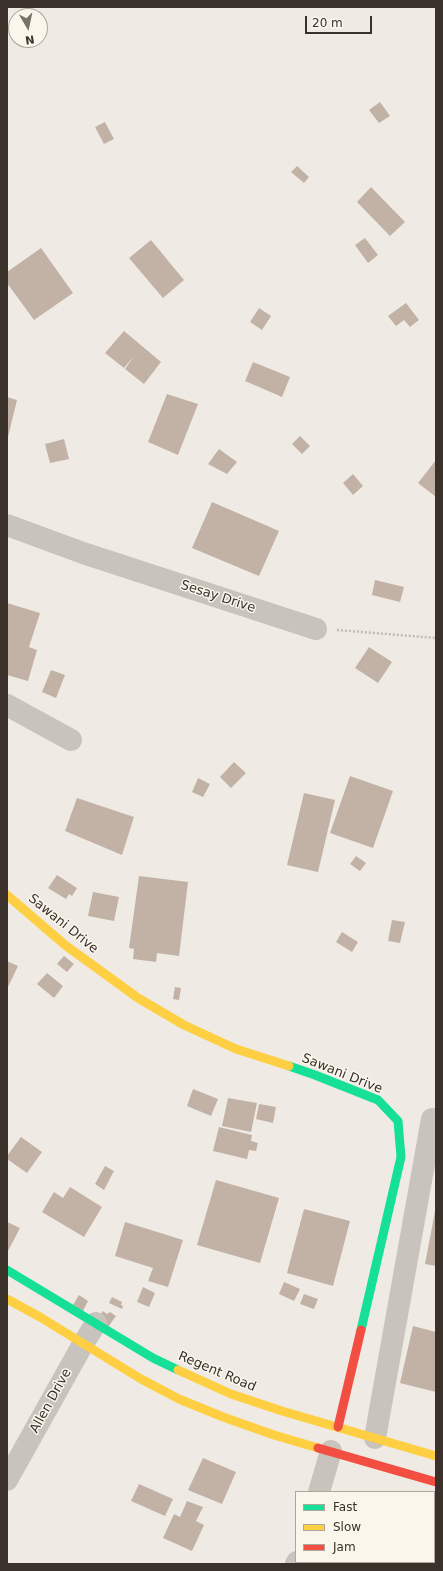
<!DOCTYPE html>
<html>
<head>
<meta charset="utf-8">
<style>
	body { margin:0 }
	#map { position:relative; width:443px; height:1571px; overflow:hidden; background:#efebe4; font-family:"DejaVu Sans",sans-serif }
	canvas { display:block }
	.frame { position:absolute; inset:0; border:8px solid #39312a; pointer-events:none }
	.legend { position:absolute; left:295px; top:1491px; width:140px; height:72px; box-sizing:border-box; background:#faf6ec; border:1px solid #ada79e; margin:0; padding:5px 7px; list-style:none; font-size:12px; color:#39312a }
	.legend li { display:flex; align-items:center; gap:8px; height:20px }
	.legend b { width:20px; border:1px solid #ada79e }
	.north { position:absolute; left:8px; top:8px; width:40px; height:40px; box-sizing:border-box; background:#faf6ec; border:1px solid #ada79e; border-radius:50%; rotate:171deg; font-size:11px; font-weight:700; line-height:16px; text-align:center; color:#39312a }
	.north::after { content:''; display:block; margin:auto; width:14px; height:18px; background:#79726b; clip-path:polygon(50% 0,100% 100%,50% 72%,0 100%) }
	.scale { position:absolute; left:305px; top:16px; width:67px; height:18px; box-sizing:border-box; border:2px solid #39312a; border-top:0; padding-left:5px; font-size:12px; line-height:14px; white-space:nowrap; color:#39312a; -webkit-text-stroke:3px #faf6ec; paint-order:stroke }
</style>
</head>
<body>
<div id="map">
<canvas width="443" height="1571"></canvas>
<div class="frame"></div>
<ul class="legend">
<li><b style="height:5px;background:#16e098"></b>Fast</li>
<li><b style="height:5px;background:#ffcf43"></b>Slow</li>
<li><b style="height:5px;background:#f24e42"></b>Jam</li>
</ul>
<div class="north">N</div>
<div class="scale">20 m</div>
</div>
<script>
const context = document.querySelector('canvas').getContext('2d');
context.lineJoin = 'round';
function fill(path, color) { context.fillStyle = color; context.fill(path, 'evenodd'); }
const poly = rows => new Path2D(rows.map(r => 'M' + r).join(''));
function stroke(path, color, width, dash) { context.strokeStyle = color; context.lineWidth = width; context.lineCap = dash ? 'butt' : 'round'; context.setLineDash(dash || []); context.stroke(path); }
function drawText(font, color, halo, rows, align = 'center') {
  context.font = font + ' "DejaVu Sans",sans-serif'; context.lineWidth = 3; context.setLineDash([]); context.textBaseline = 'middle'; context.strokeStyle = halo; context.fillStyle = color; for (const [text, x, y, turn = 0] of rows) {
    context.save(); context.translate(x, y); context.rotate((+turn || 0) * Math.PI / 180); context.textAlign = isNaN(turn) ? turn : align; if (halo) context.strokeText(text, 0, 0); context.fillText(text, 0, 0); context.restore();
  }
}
fill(poly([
	[380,102,390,116,379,123,369,110],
	[105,122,114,139,104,144,95,127],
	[297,166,309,177,304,183,291,172],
	[371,187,405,222,390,236,357,202],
	[365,238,378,255,368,263,355,245],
	[151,240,184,280,163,298,129,258],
	[41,248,73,293,34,320,7,283,7,272],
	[406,303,419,320,410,327,404,320,396,326,388,316],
	[259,308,271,316,262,330,250,322],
	[124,331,161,362,144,384,125,369,134,356,124,368,105,353],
	[253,362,290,377,282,397,245,381],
	[167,394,198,404,178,455,148,442],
	[7,397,17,400,8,437,7,437],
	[300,436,310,446,302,454,292,444],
	[64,439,69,459,50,463,45,444],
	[219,449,237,462,227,474,208,464],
	[436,460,436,497,418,483],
	[353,474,363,486,353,495,343,483],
	[212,502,279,531,259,576,192,548],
	[375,580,404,587,400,602,372,595],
	[7,603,40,613,29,647,37,650,28,681,7,675],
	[369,647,392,662,378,683,355,668],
	[51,670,65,675,56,698,42,692],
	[234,762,246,773,231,788,220,777],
	[350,776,393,791,373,848,330,833],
	[198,778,210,784,203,797,192,792],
	[304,793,335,800,318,872,287,865],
	[77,798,134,817,122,855,65,831],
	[356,856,366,863,360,871,350,864],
	[57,875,77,888,72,896,69,894,66,899,48,888],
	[139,876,188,882,179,956,157,953,156,962,133,959,134,949,129,948],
	[93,892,119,897,114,921,88,916],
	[392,920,405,922,400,943,388,941],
	[342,932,358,942,352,952,336,942],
	[64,956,74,964,67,972,57,964],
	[7,961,18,966,7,989],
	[47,973,63,986,54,998,37,984],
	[175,987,181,988,179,1000,173,999],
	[193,1089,218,1099,211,1116,187,1106],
	[228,1098,257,1103,251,1132,222,1126],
	[259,1104,276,1107,273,1123,256,1119],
	[219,1127,252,1135,251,1141,258,1143,256,1151,249,1150,247,1159,213,1151],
	[21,1137,42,1152,27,1173,7,1159,7,1156],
	[105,1166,114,1171,104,1190,95,1184],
	[216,1180,279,1198,260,1263,197,1245],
	[70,1187,102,1207,84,1237,42,1212,54,1192,63,1198],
	[304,1209,350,1221,333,1286,287,1273],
	[435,1211,436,1211,436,1266,425,1264],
	[7,1222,20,1228,7,1253],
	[125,1222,183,1240,168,1287,148,1281,153,1268,115,1256],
	[284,1282,300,1289,294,1301,279,1294],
	[143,1287,155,1293,149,1307,137,1302],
	[304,1294,318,1299,314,1309,300,1304],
	[79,1295,88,1301,83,1311,73,1305],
	[112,1297,122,1302,121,1305,123,1306,122,1309,109,1303],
	[103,1311,107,1314,110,1312,116,1316,108,1327,97,1319],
	[413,1326,436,1332,436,1392,400,1383],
	[203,1458,236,1472,222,1504,188,1490],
	[139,1484,173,1499,165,1516,131,1501],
	[187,1501,203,1507,196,1521,204,1525,192,1551,163,1538,174,1514,180,1517],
	[434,1549,436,1550,436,1564,386,1564,387,1562,434,1562]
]), '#c2b2a6');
stroke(poly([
	[337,630,436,638]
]), '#c1bcb5', 2.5, [2, 2]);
stroke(poly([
	[7,525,83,553,316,629],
	[7,705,71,740],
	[375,1438,432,1119],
	[7,1480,83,1344,96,1323],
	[319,1492,331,1451],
	[296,1564,297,1562]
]), '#c8c3bc', 22);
stroke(poly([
	[289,1066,315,1075,378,1100,398,1121,401,1157,361,1330],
	[7,1270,153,1358,178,1370]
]), '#16e098', 9);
stroke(poly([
	[7,895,65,945,138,998,184,1025,236,1049,289,1066],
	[7,1299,40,1317,141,1379,179,1399,223,1417,274,1435,318,1448],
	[178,1370,231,1394,282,1411,436,1456]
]), '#ffcf43', 9);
stroke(poly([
	[338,1427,361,1330],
	[318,1448,436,1482]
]), '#f24e42', 9);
drawText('13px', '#39312a', '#faf6ec', [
	["Sesay Drive",218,597,18],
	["Sawani Drive",63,924,39],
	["Sawani Drive",342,1074,22],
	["Regent Road",217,1372,23],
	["Allen Drive",51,1401,-61]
]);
</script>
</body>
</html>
